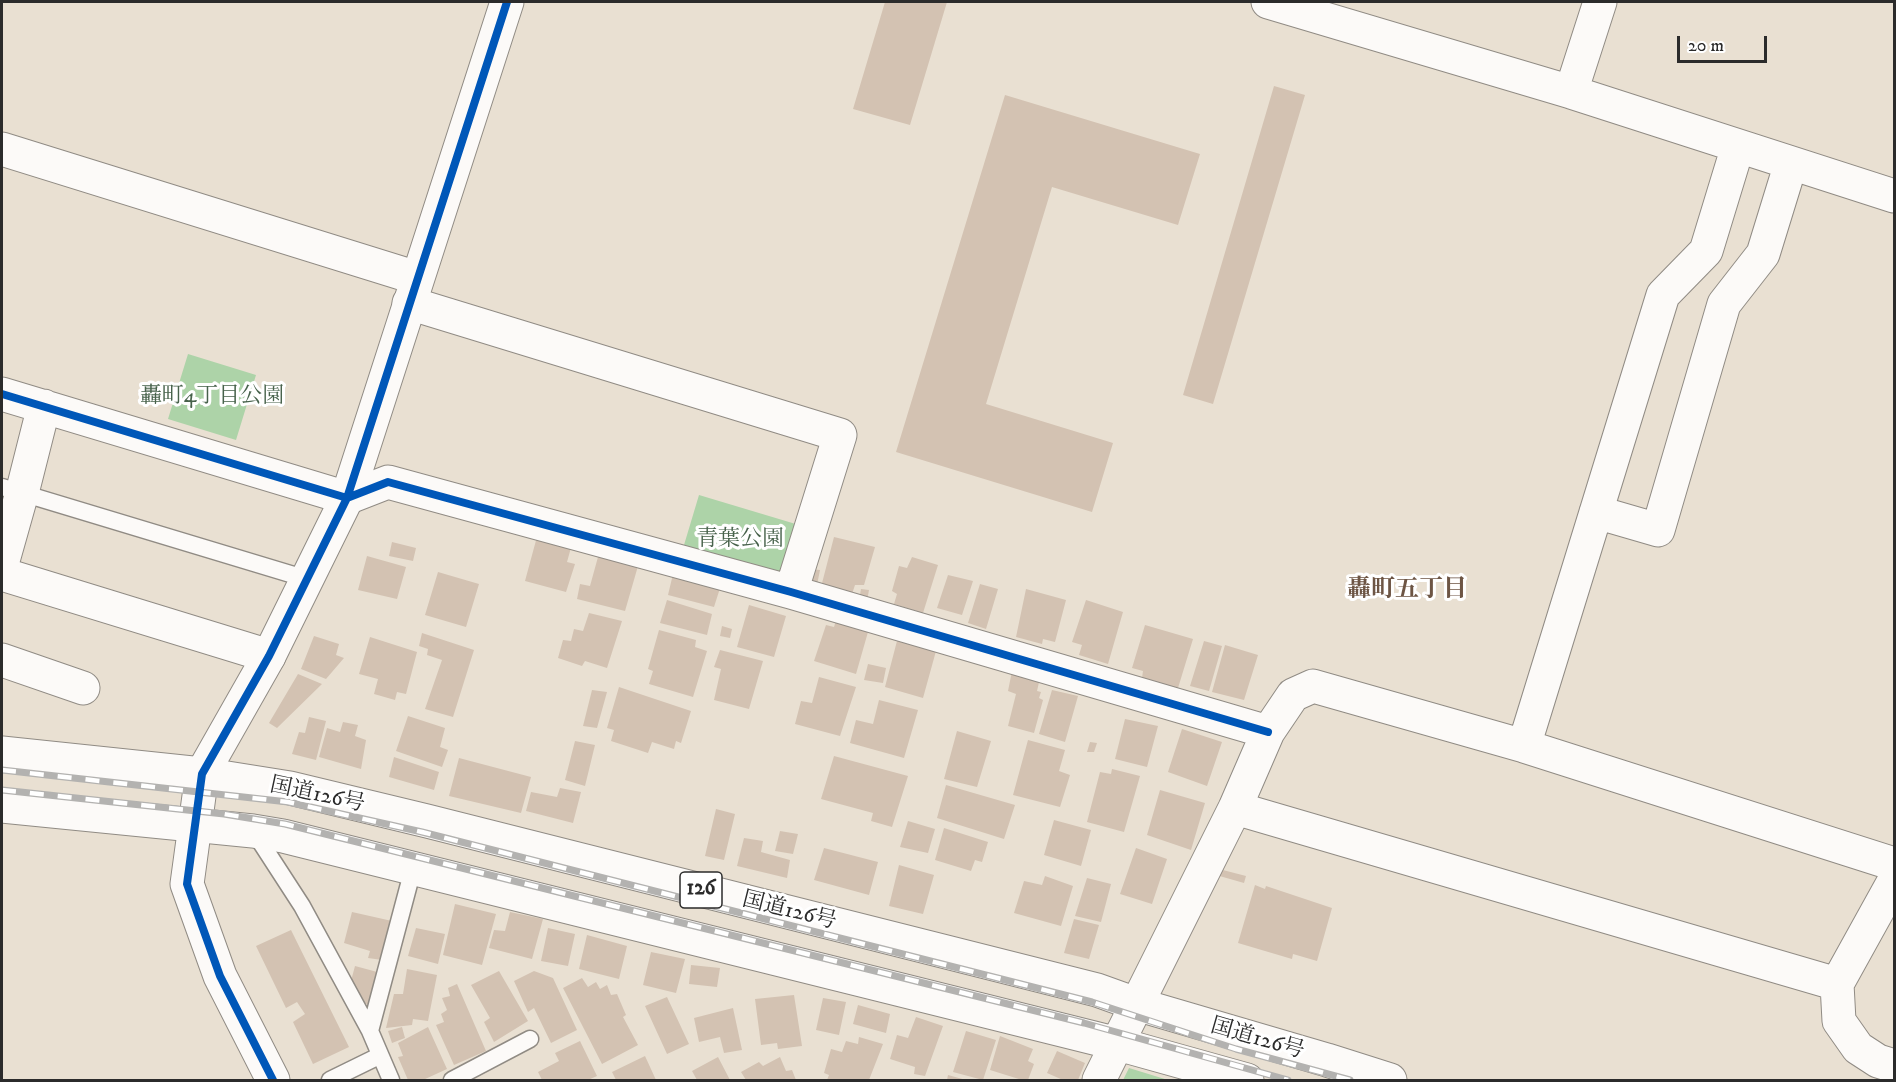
<!DOCTYPE html>
<html>
<head>
<meta charset="utf-8">
<style>
	body { margin:0 }
	#map { position:relative; width:1896px; height:1082px; overflow:hidden; background:#e9e0d2; font-family:"IM FELL DW Pica",serif }
	canvas { display:block }
	.frame { position:absolute; inset:0; border:3px solid #2b2b2b; pointer-events:none }
	.scale { position:absolute; left:1677px; top:36px; width:90px; height:27px; box-sizing:border-box; border:3px solid #2b2b2b; border-top:0; padding-left:8px; font-size:18px; line-height:21px; white-space:nowrap; color:#2b2b2b; -webkit-text-stroke:4px #fff; paint-order:stroke }
</style>
</head>
<body>
<div id="map">
<canvas width="1896" height="1082"></canvas>
<div class="frame"></div>
<div class="scale">20 m</div>
</div>
<script>
const context = document.querySelector('canvas').getContext('2d');
context.lineJoin = 'round';
function fill(path, color) { context.fillStyle = color; context.fill(path, 'evenodd'); }
const poly = rows => new Path2D(rows.map(r => 'M' + r).join(''));
function stroke(path, color, width, dash) { context.strokeStyle = color; context.lineWidth = width; context.lineCap = dash ? 'butt' : 'round'; context.setLineDash(dash || []); context.stroke(path); }
function drawText(font, color, halo, rows, align = 'center') {
  context.font = font + ' "IM FELL DW Pica","Noto Serif JP",serif'; context.lineWidth = 6; context.setLineDash([]); context.textBaseline = 'middle'; context.strokeStyle = halo; context.fillStyle = color; for (const [text, x, y, turn = 0] of rows) {
    context.save(); context.translate(x, y); context.rotate((+turn || 0) * Math.PI / 180); context.textAlign = isNaN(turn) ? turn : align; if (halo) context.strokeText(text, 0, 0); context.fillText(text, 0, 0); context.restore();
  }
}
fill(poly([
	[188,354,256,375,236,440,168,419],
	[699,495,799,525,781,585,681,555],
	[1129,1068,1168,1080,1123,1080]
]), '#add3a8');
fill(poly([
	[885,2,947,2,910,125,853,109],
	[1274,86,1305,95,1213,404,1183,395],
	[1005,95,1200,154,1178,225,1052,187,986,404,1113,443,1092,512,896,452],
	[538,533,572,544,567,562,575,564,566,592,525,581],
	[834,537,875,547,864,585,855,585,851,597,821,587],
	[392,542,416,548,413,561,389,556],
	[367,556,406,567,397,599,358,590],
	[598,557,638,566,625,611,577,599,580,584,590,586],
	[912,557,938,565,923,613,894,604,897,594,892,591,899,566,907,568],
	[810,569,820,570,817,585,807,584],
	[438,572,479,584,466,627,425,615],
	[673,574,721,585,714,607,668,595],
	[948,575,973,581,962,615,937,608],
	[980,584,998,589,986,629,968,623],
	[861,589,869,590,867,601,859,600],
	[1026,589,1066,600,1055,642,1043,639,1042,644,1016,637],
	[667,600,712,614,707,635,660,623],
	[1086,600,1123,612,1108,664,1079,655,1082,645,1072,642],
	[749,605,786,616,774,657,737,647],
	[589,613,622,621,607,668,585,661,582,666,558,658,563,640,571,641,574,629,583,631],
	[837,617,870,625,856,674,814,661,826,625,834,627],
	[1145,625,1193,639,1178,688,1142,678,1143,671,1132,668],
	[722,626,732,629,730,638,720,636],
	[659,630,696,640,695,647,707,651,693,697,649,684,653,671,648,669],
	[422,633,474,650,453,717,425,709,442,660,427,655,428,649,419,646],
	[314,636,339,644,336,655,344,658,326,679,301,669],
	[370,637,417,652,406,694,397,692,395,700,374,694,378,679,359,674],
	[897,641,936,651,923,698,885,687],
	[1204,641,1222,646,1209,691,1190,686],
	[1225,645,1258,655,1244,700,1212,692],
	[720,650,763,661,749,709,714,700,721,669,714,667],
	[868,664,886,668,883,683,864,680],
	[1012,671,1040,678,1037,691,1041,692,1039,698,1043,700,1034,733,1008,726,1016,694,1008,691],
	[298,674,322,684,277,728,269,723],
	[819,677,856,687,840,736,795,724,801,701,812,703],
	[619,687,691,711,681,743,676,741,674,749,652,742,648,753,611,741,614,730,607,728],
	[592,690,607,692,597,728,583,726],
	[1052,690,1078,696,1065,742,1039,734],
	[879,700,918,710,904,758,850,743,856,720,873,724],
	[408,716,445,728,440,747,448,750,442,767,396,751],
	[309,717,326,721,316,760,292,754,299,732,305,733],
	[1125,719,1158,726,1147,767,1115,759],
	[343,722,358,725,355,736,366,740,361,769,319,757,327,728,340,732],
	[1182,729,1222,742,1207,786,1168,772],
	[957,731,991,741,977,787,944,779],
	[1028,740,1065,750,1059,771,1070,775,1060,807,1013,795],
	[575,741,595,745,585,786,565,780],
	[1090,742,1097,743,1094,752,1087,752],
	[834,756,908,776,892,827,871,821,873,813,821,799],
	[394,757,439,772,434,790,389,777],
	[459,758,531,777,521,813,449,796],
	[1112,769,1140,776,1124,832,1087,822,1100,772,1111,774],
	[946,785,1015,805,1004,839,937,818],
	[560,788,581,792,573,823,526,811,531,792,557,797],
	[1160,790,1205,803,1191,850,1147,835],
	[716,809,735,814,724,860,705,856],
	[1054,820,1091,830,1081,866,1044,855],
	[908,821,935,829,928,853,900,847],
	[944,828,988,842,982,862,975,860,971,871,935,860],
	[780,831,798,834,793,854,775,851],
	[744,838,763,841,761,852,790,860,787,878,737,866],
	[824,848,878,862,869,895,814,880],
	[1136,848,1167,859,1152,904,1120,894],
	[899,865,934,875,923,914,889,906],
	[1219,869,1246,876,1244,883,1216,875],
	[1045,876,1073,886,1061,926,1014,913,1024,881,1042,885],
	[1087,878,1111,884,1101,922,1075,916],
	[1255,885,1265,889,1266,886,1332,908,1317,961,1293,954,1292,959,1238,943],
	[455,904,496,914,482,965,443,955],
	[352,912,392,921,382,960,368,958,370,951,344,943],
	[510,912,543,919,532,959,489,948,494,930,505,931],
	[1074,919,1099,925,1089,959,1064,953],
	[416,928,445,934,438,964,408,956],
	[548,928,575,934,568,966,541,961],
	[291,930,349,1047,313,1064,293,1022,305,1014,297,1002,286,1008,256,946],
	[587,935,627,946,619,979,579,969],
	[651,952,685,959,676,993,643,985],
	[691,965,720,968,717,987,689,984],
	[355,966,381,973,371,1005,363,1003,351,981],
	[407,969,437,975,428,1021,413,1019,412,1025,386,1028,394,994,403,994],
	[499,971,528,1021,494,1042,484,1022,490,1018,471,985],
	[534,971,553,978,577,1030,551,1043,534,1008,528,1012,514,981],
	[582,978,588,987,596,982,600,989,607,985,611,995,617,994,626,1015,623,1017,638,1045,602,1064,563,988],
	[457,984,486,1051,454,1065,436,1025,444,1022,441,1014,447,1010,442,998,450,996,448,988],
	[794,995,802,1046,778,1049,777,1043,761,1045,755,999],
	[667,997,689,1044,667,1054,645,1006],
	[823,998,846,1002,839,1035,816,1030],
	[858,1005,890,1014,886,1033,853,1024],
	[733,1008,742,1050,724,1053,720,1037,699,1042,694,1018],
	[916,1017,943,1026,925,1076,914,1074,915,1067,890,1059,897,1035,908,1038],
	[402,1027,405,1038,392,1043,388,1031],
	[428,1027,447,1069,423,1080,408,1080,398,1057,403,1056,398,1043],
	[966,1031,996,1040,983,1080,953,1072],
	[1000,1036,1033,1049,1028,1061,1034,1064,1028,1080,1022,1080,990,1070],
	[859,1037,883,1044,869,1080,827,1080,829,1075,824,1073,831,1049,842,1052,846,1041,858,1044],
	[580,1041,597,1076,588,1080,542,1080,538,1072,559,1061,555,1053],
	[1057,1051,1085,1063,1078,1080,1063,1080,1047,1073],
	[645,1056,656,1080,616,1080,612,1072],
	[718,1057,730,1080,697,1080,692,1071],
	[780,1057,786,1071,792,1070,796,1080,746,1080,741,1072,759,1062,763,1066],
	[948,1075,966,1080,947,1080]
]), '#d3c2b2');
const service = poly([
	[2,487,307,579],
	[254,832,302,906,370,1031,391,1080],
	[370,1031,413,869],
	[330,1080,379,1056],
	[452,1080,530,1039]
]);
const minor = poly([
	[1268,2,1571,92,1894,196],
	[1571,92,1600,2],
	[409,303,840,435,791,592],
	[2,394,347,498,388,482,791,592,1268,732],
	[1596,512,1658,530,1724,304,1763,254,1791,163],
	[2,564,22,493,44,406],
	[2,574,269,656],
	[2,660,83,688],
	[1524,746,1663,295,1706,251,1738,146],
	[1235,808,1837,984],
	[1894,881,1837,984,1839,1021,1858,1048,1878,1061,1894,1066],
	[1099,1080,1235,808,1268,732,1293,695,1313,686,1524,746,1894,864]
]);
const tertiary = poly([
	[2,149,417,278],
	[273,1080,220,976,187,884,202,774,269,656,347,498,507,2]
]);
const trunk = poly([
	[2,753,202,774,290,788,427,821,1097,990,1136,1004,1327,1060,1390,1080],
	[2,806,253,831,283,836,1118,1044,1247,1080]
]);
stroke(service, '#908b84', 19);
stroke(minor, '#908b84', 35);
stroke(tertiary, '#908b84', 35);
stroke(trunk, '#908b84', 35);
stroke(service, '#fcfaf8', 16);
stroke(minor, '#fcfaf8', 33);
stroke(tertiary, '#fcfaf8', 33);
stroke(trunk, '#fcfaf8', 33);
const rail = poly([
	[2,770,288,802,422,832,1092,1002,1236,1049,1350,1080],
	[2,790,224,814,285,824,1084,1023,1288,1080]
]);
stroke(rail, '#b3b2b0', 7);
stroke(rail, '#fff', 4.5, [14]);
stroke(poly([
	[2,394,347,498,388,482,791,592,1268,732],
	[273,1080,220,976,187,884,202,774,269,656,347,498,507,2]
]), '#0057b8', 8);
for (const [x, y, w] of [
	[701,890,42]
]) { const box = new Path2D(); box.roundRect(x - w / 2, y - 18, w, 36, 4.5); context.fillStyle = '#fff'; context.fill(box); stroke(box, '#2b2b2b', 1.5); }
drawText('bold 21px', '#2b2b2b', null, [
	["126",701,890]
]);
drawText('22px', '#47624b', '#fff', [
	["轟町4丁目公園",212,397],
	["青葉公園",740,540]
]);
drawText('22px', '#2b2b2b', '#fff', [
	["国道126号",317,796,12],
	["国道126号",789,912,14],
	["国道126号",1257,1040,16]
]);
drawText('bold 24px', '#6d5544', '#fff', [
	["轟町五丁目",1407,591]
]);
</script>
</body>
</html>
